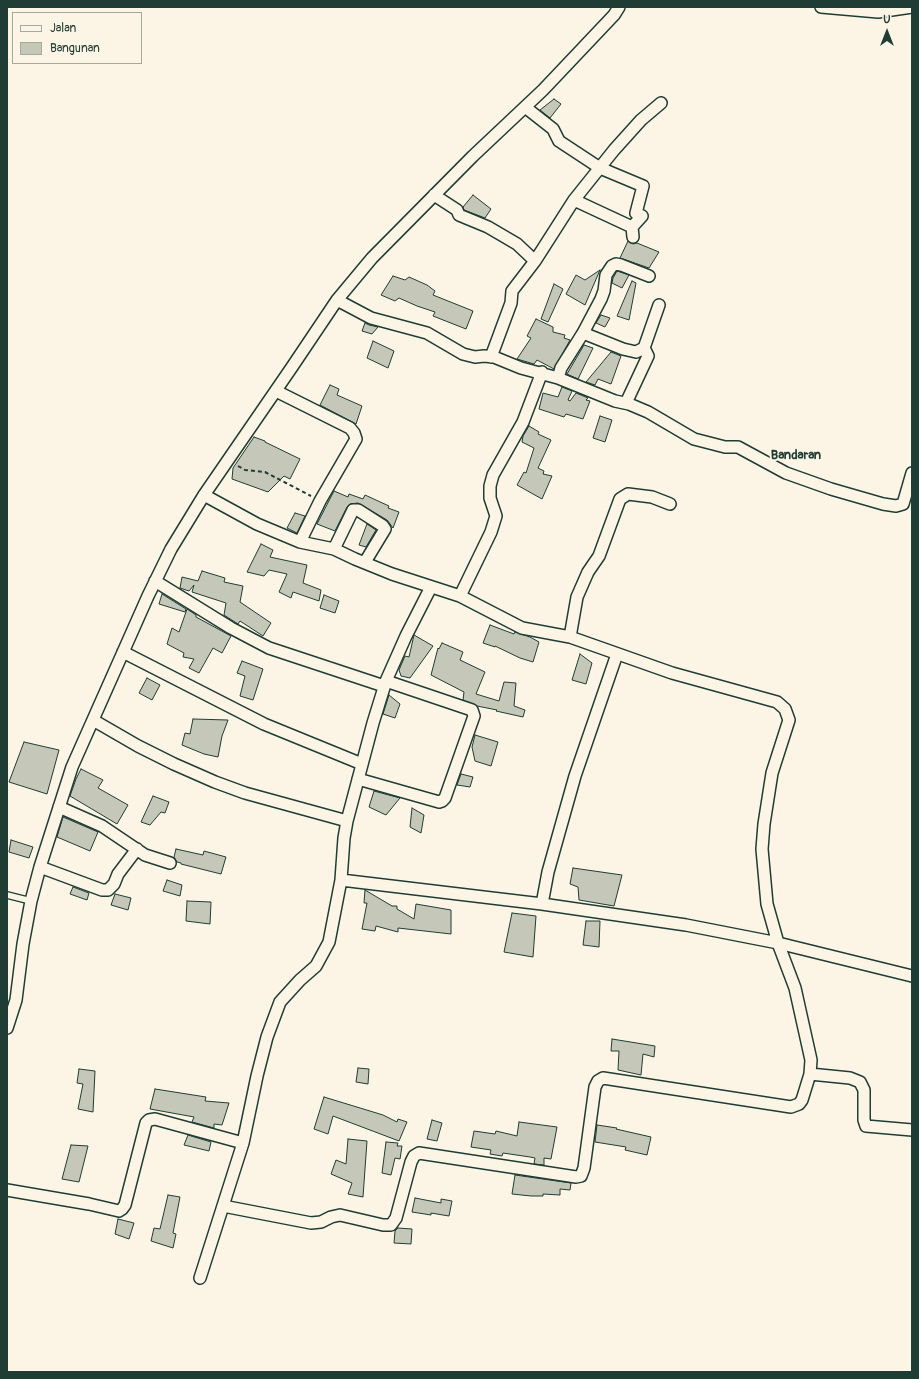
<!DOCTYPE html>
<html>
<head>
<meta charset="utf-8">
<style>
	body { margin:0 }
	#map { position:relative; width:919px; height:1379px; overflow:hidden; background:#fcf5e5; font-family:Pangolin,sans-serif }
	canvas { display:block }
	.frame { position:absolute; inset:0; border:8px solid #1f3d34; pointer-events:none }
	.legend { position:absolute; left:12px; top:12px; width:130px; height:52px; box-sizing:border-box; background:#fcf5e5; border:1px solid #a4ab9e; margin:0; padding:5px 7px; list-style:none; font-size:12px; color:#1f3d34 }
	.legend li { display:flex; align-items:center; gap:8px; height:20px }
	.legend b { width:20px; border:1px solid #a4ab9e }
	.north { position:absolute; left:867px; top:12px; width:40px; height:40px; -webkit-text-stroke:3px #fcf5e5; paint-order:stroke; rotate:0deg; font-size:11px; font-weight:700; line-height:16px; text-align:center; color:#1f3d34 }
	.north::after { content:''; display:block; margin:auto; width:14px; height:18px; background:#1f3d34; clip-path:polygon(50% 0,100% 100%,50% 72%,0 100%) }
</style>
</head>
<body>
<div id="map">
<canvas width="919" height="1379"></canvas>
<div class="frame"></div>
<ul class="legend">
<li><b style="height:5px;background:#fcf5e5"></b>Jalan</li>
<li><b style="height:11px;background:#c5c7b9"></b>Bangunan</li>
</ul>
<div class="north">U</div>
</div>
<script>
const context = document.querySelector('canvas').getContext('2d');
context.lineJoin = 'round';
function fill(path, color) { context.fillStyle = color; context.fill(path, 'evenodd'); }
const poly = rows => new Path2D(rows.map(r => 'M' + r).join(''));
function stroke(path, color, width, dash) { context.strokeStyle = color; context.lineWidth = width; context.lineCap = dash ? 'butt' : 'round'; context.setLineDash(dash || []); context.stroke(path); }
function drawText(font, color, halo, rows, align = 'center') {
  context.font = font + ' Pangolin,sans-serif'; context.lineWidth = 4; context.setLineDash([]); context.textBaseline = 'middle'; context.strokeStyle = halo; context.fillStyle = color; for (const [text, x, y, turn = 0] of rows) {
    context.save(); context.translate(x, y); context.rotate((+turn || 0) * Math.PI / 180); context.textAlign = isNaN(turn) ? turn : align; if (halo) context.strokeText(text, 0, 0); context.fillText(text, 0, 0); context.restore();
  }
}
const building = poly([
	[554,99,561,104,550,118,540,110,554,99],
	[473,195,491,209,485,218,464,210,463,207,473,195],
	[628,241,633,244,637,243,659,252,649,268,620,258,628,241],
	[600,270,585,305,566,294,576,275,585,280,600,270],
	[617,271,629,275,622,288,612,283,613,278,617,271],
	[393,276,405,280,409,277,427,285,435,291,433,295,473,311,466,329,433,316,435,312,417,306,399,298,395,301,381,295,393,276],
	[632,281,636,283,629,320,617,316,632,281],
	[554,284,563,289,548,322,541,319,554,284],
	[601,315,610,318,605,327,596,323,601,315],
	[536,319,553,327,553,332,565,335,564,338,570,340,554,369,537,360,534,364,517,359,531,338,527,336,536,319],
	[365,323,369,325,378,327,372,334,362,331,365,323],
	[373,341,394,351,388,368,367,358,373,341],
	[584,345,593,348,578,379,567,374,584,345],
	[611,352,621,356,611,384,598,379,595,385,586,382,611,352],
	[330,385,339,389,337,395,362,406,356,424,320,405,330,385],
	[562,387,572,391,568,400,570,401,576,393,588,398,586,400,590,401,583,419,566,414,564,417,539,409,543,393,558,397,562,387],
	[600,416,612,420,605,442,593,438,600,416],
	[529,426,539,432,538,434,551,440,538,468,544,471,543,474,552,476,542,499,517,485,524,472,526,473,534,448,522,442,523,436,529,426],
	[254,437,265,441,265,442,300,459,290,479,284,476,268,492,232,479,233,468,254,437],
	[334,491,348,497,349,494,363,499,365,495,389,506,388,508,399,512,393,528,387,520,358,503,350,504,347,507,335,531,317,524,334,491],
	[295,513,305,516,297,533,287,528,295,513],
	[367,524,376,530,366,547,359,545,367,524],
	[261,544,273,550,270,557,307,565,303,583,321,590,319,601,293,592,291,598,279,592,287,574,269,570,264,576,247,572,261,544],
	[202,571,225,578,224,582,243,586,240,602,271,623,263,636,240,621,238,624,224,615,226,603,192,592,194,585,189,591,180,588,182,577,198,581,202,571],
	[162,594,186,609,185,612,159,604,162,594],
	[324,595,339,601,335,613,320,608,324,595],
	[187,609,196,615,196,617,231,636,222,653,213,648,199,673,189,668,194,659,183,657,184,653,167,644,172,628,179,632,187,609],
	[490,625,514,634,515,632,530,637,539,642,533,662,520,658,495,646,495,647,483,643,490,625],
	[414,635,433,646,410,678,401,676,399,670,405,656,409,657,414,635],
	[442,643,463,652,460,660,485,672,476,694,499,701,504,682,516,683,514,706,525,710,523,717,496,711,497,710,477,706,463,700,464,692,431,675,438,648,439,649,442,643],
	[580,654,592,663,586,684,572,680,580,654],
	[242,661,263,669,253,700,240,696,245,676,237,673,242,661],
	[147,678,160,685,152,700,139,693,147,678],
	[389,695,400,704,395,718,383,714,389,695],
	[193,719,228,720,222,736,218,757,204,754,182,745,185,733,190,734,193,719],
	[475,735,498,742,491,766,475,761,472,747,475,735],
	[24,742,59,750,47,794,9,782,24,742],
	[81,769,103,780,98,788,128,805,117,824,70,796,76,779,81,769],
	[461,774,473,777,470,787,457,785,461,774],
	[374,791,400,798,386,815,369,807,374,791],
	[153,796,169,802,165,813,161,812,150,825,141,822,153,796],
	[412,808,424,815,421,833,410,827,412,808],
	[63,817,98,832,90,851,57,837,63,817],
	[11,840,33,847,29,858,9,852,11,840],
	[176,849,203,855,204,851,226,857,221,874,181,864,181,863,177,862,174,857,176,849],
	[573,868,622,875,614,906,579,900,578,887,570,884,573,868],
	[167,880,182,885,180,896,163,891,167,880],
	[73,887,89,893,87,900,70,894,73,887],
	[365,890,392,906,397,906,397,909,414,919,416,904,451,910,451,934,398,928,398,932,376,926,375,931,362,929,367,903,364,903,365,890],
	[115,894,131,898,128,910,111,905,115,894],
	[187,901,211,902,210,924,186,921,187,901],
	[512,913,536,916,533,957,504,952,512,913],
	[586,921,600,921,599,947,583,945,586,921],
	[612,1039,655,1046,654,1057,643,1054,641,1075,618,1070,619,1051,611,1051,612,1039],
	[358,1068,369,1069,368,1084,356,1082,358,1068],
	[79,1069,95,1071,93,1112,78,1109,83,1084,77,1083,79,1069],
	[155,1089,206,1097,205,1101,229,1103,222,1125,214,1124,214,1128,192,1122,194,1117,150,1109,155,1089],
	[324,1097,383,1115,397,1122,398,1119,407,1122,399,1141,333,1116,328,1134,314,1129,324,1097],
	[432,1120,442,1123,437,1141,427,1139,432,1120],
	[519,1122,557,1127,551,1159,544,1158,544,1165,534,1164,535,1158,530,1157,503,1153,502,1156,490,1154,491,1150,471,1147,474,1131,495,1134,496,1131,517,1136,519,1122],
	[597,1125,617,1128,616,1129,651,1137,647,1155,625,1150,626,1147,595,1142,597,1125],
	[188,1135,211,1142,209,1151,184,1145,188,1135],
	[348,1139,367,1141,363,1197,348,1194,352,1183,331,1174,336,1160,346,1164,348,1139],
	[386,1142,398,1143,397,1146,402,1146,400,1159,395,1158,391,1175,382,1173,386,1142],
	[71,1145,88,1146,79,1182,62,1179,71,1145],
	[515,1175,571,1183,570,1190,560,1189,560,1195,543,1194,543,1196,531,1196,512,1194,515,1175],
	[168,1195,180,1197,173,1233,176,1234,173,1248,151,1241,154,1228,160,1229,168,1195],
	[415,1198,441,1203,441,1199,452,1201,449,1216,431,1213,431,1215,412,1212,415,1198],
	[118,1219,134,1223,129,1239,115,1234,118,1219],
	[398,1228,412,1229,411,1244,394,1243,395,1231,398,1228]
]);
fill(building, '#c5c7b9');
stroke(building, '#1f3d34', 1);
const lane = poly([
	[7,895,31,901]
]);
const street = poly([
	[821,7,878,12,912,7],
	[525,107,553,129,559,141,600,168,643,186,636,213,642,216,632,227],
	[434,195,457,210,459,215,488,227,517,244,535,261,512,291,511,303,491,357],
	[574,200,632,227,633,237],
	[535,261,574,200,614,150,641,120,661,103],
	[337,300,371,318,427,333,463,354,475,357,484,356,494,357,521,368,558,378,561,368,583,333,601,299,604,291,606,275,612,266,616,264,621,265,649,276],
	[583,333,623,349,636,352,644,348,659,305],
	[558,378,615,401,629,404,648,412,694,439,725,447,738,447,786,473,831,489,883,504,896,506,903,504,912,473],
	[276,391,350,428,354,433,356,439,320,501,300,542],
	[626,403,648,356,644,348],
	[204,495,257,524,300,542,334,549,355,559,392,574,460,596,522,628,570,637,672,673,777,702,785,709,789,720,772,773,764,824,762,849,767,904,778,943,912,976],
	[334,549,353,510,358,510,383,526,385,529,365,562],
	[155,581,231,628,269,648,384,686],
	[460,596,491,532,496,516,490,498,490,486,493,475,523,422,542,372],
	[570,637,577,597,588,572,599,556,620,499,628,494,652,497,670,504],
	[123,652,264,724,362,764],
	[93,720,138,746,174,764,215,782,245,793,347,821],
	[358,779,439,802,442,801,445,798,474,716,472,710,386,681],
	[59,807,102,826,145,855,170,863],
	[40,867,102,890,108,890,114,884,118,874,137,849],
	[542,904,548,872,575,776,617,654],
	[7,1028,16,1000,23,944,31,901,40,867,72,767,148,596,171,549,204,495,292,367,337,300,372,258,473,156,543,90,614,15,619,7],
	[810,1074,850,1078,860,1082,864,1090,864,1120,866,1126,912,1130],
	[7,1190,89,1204,119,1211,122,1209,125,1205,146,1123,149,1120,155,1119,243,1143],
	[223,1206,311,1223,321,1222,331,1217,340,1215,383,1225,391,1225,396,1218,411,1162,414,1156,419,1153,576,1177,581,1176,584,1168,595,1087,598,1081,603,1078,791,1107,799,1104,802,1100,810,1074,811,1060,795,988,778,943,686,925,542,904,341,880],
	[200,1278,243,1143,257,1076,267,1037,280,1002,300,980,316,966,329,942,341,880,344,838,347,821,373,723,386,681,406,636,431,587]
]);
stroke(lane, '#1f3d34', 8);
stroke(street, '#1f3d34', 14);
stroke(poly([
	[238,466,245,470,265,472,311,496]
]), '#1f3d34', 2, [4, 3]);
stroke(lane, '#fcf5e5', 5.5);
stroke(street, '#fcf5e5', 11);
drawText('bold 13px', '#1f3d34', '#fcf5e5', [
	["Bandaran",796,456]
]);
</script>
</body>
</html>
